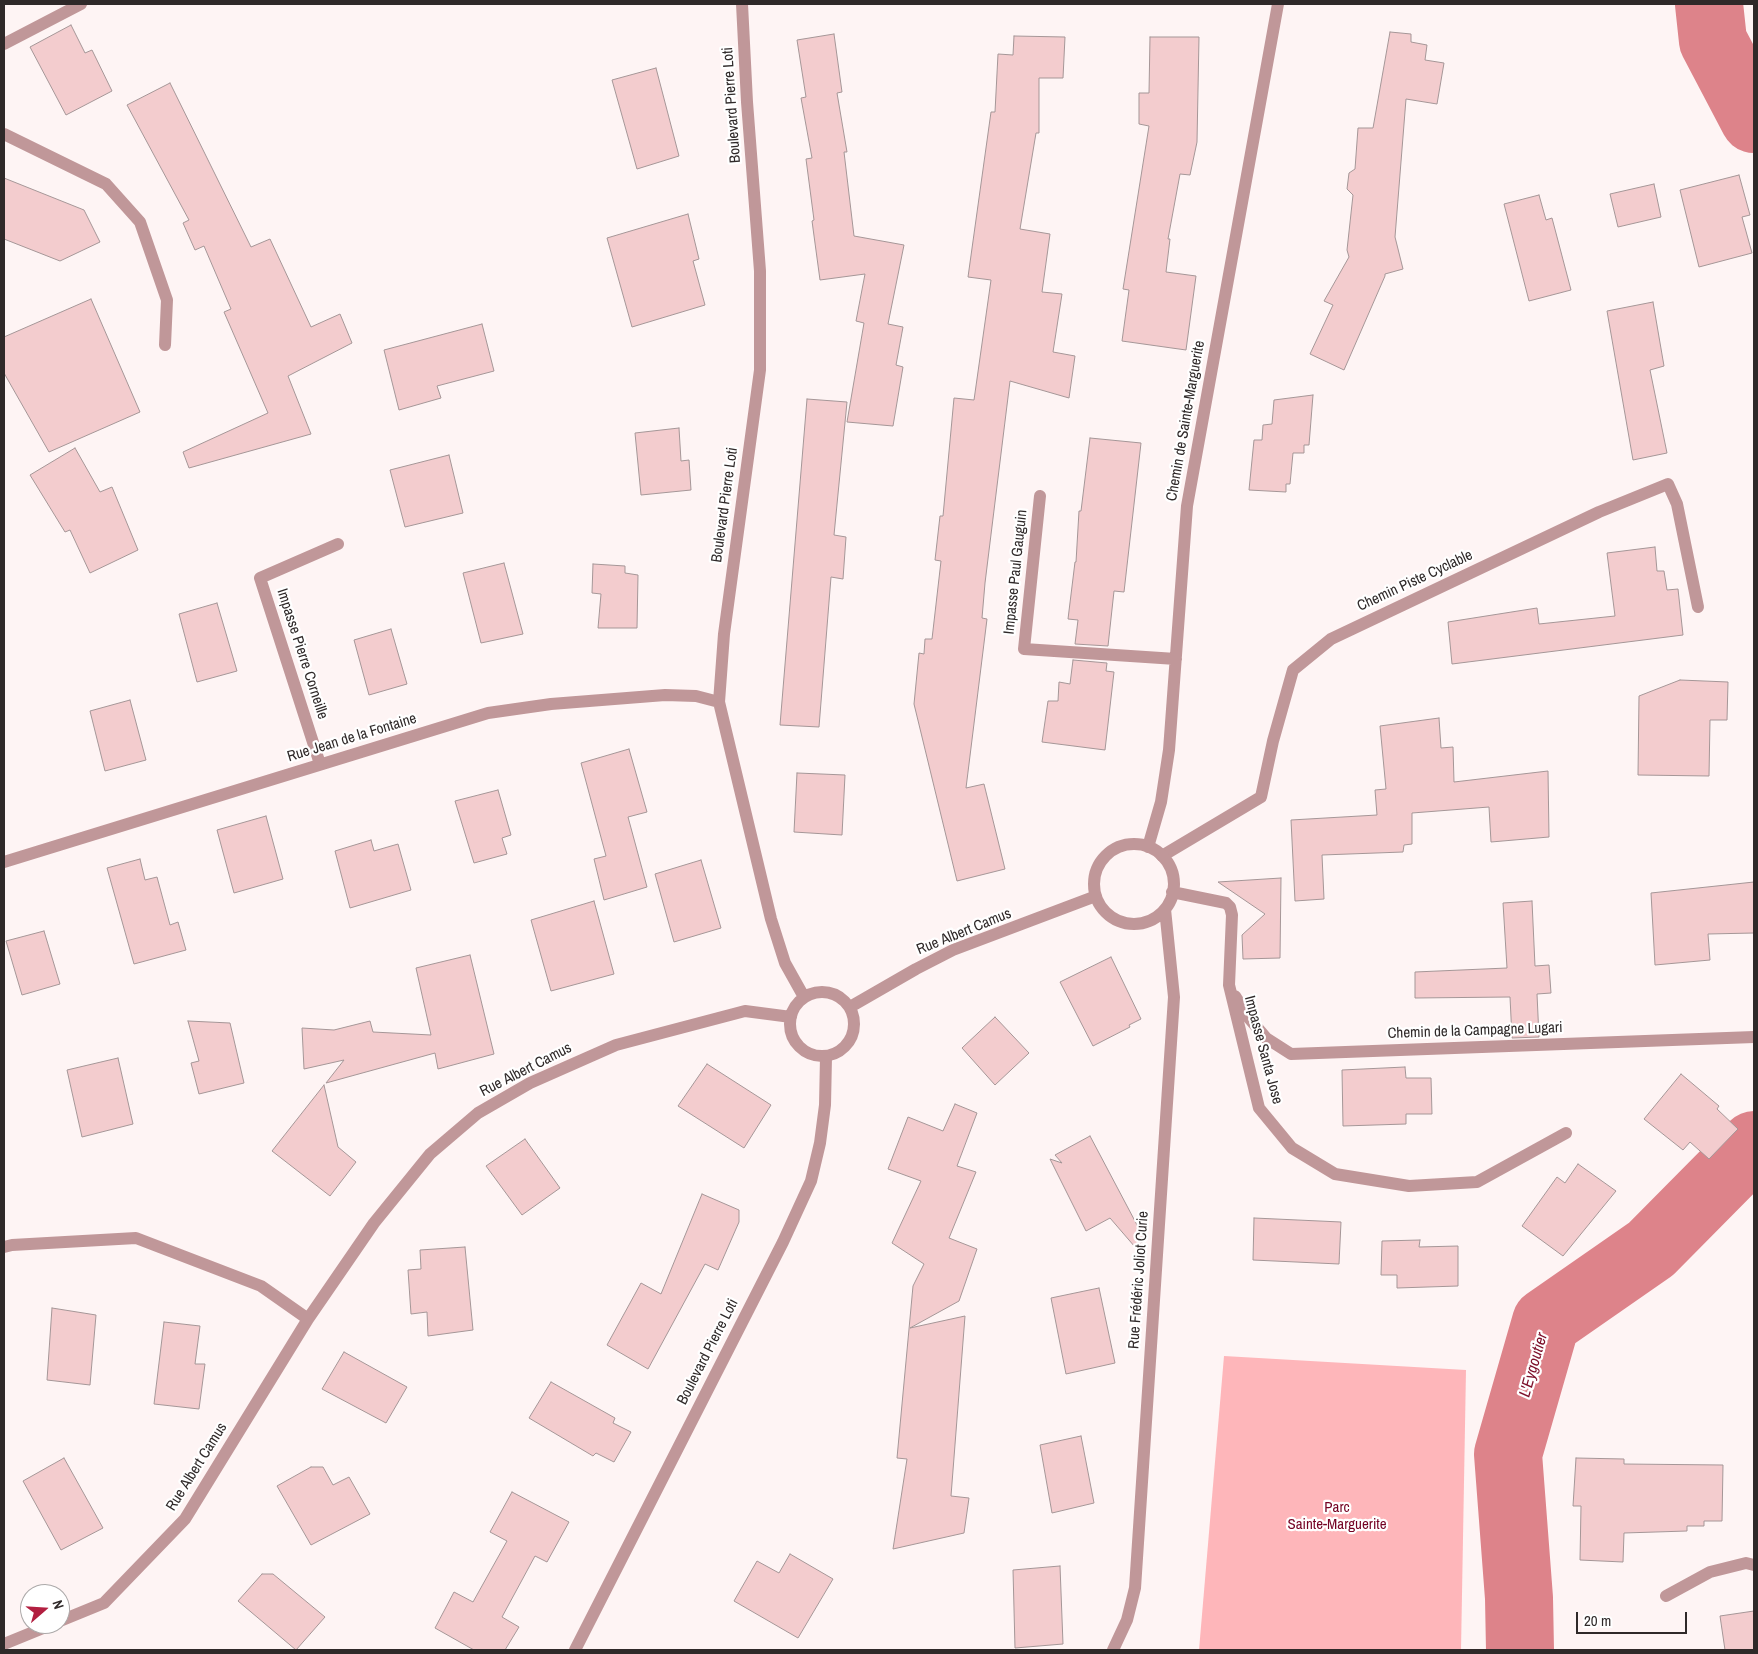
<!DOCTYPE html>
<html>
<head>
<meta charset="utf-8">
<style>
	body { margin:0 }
	#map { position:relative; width:1758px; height:1654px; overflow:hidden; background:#fef4f4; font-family:"Archivo Narrow",sans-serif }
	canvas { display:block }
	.frame { position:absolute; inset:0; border:5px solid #2f2929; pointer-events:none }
	.north { position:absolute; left:20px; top:1584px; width:50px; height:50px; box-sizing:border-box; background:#fff; border:1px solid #aca9a9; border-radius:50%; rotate:71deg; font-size:14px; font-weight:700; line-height:20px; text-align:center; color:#2f2929 }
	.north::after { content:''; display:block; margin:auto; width:18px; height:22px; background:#b21f40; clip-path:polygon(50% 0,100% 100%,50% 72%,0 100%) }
	.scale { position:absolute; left:1576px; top:1612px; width:111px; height:22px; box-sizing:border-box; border:2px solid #2f2929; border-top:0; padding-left:6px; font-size:15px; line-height:18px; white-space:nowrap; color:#2f2929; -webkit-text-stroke:4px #fff; paint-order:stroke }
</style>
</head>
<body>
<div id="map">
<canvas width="1758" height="1654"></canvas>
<div class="frame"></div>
<div class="north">N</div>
<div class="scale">20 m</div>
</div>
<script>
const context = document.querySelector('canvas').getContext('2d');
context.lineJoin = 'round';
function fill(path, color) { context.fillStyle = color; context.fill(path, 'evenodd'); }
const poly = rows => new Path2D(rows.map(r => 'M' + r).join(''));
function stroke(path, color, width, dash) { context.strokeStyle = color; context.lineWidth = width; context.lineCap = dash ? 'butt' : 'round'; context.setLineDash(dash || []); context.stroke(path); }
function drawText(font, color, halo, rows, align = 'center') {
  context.font = font + ' "Archivo Narrow",sans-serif'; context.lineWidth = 4.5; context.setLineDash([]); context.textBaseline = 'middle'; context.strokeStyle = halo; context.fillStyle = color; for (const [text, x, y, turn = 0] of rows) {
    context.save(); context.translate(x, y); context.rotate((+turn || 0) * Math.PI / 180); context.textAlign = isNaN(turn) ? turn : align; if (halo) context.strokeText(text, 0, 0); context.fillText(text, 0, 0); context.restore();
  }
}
fill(poly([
	[1224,1356,1466,1370,1461,1650,1199,1650]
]), '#feb6ba');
stroke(poly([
	[1709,4,1713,41,1754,119],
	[1520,1650,1519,1598,1508,1454,1546,1322,1651,1249,1754,1145]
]), '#dd838a', 68);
const building = poly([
	[71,25,85,53,92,50,112,91,66,115,30,47,71,25],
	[1390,32,1411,34,1411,42,1427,45,1425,60,1444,63,1437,104,1406,99,1395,237,1403,269,1385,274,1385,276,1344,370,1310,354,1333,305,1324,301,1349,257,1347,250,1353,195,1347,189,1349,173,1355,169,1358,128,1373,128,1390,32],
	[834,34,842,92,837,93,847,152,844,152,854,236,904,245,888,324,903,327,896,365,903,367,893,426,847,422,864,323,856,321,865,274,820,280,812,221,814,220,806,159,812,158,801,98,806,97,797,40,834,34],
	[1014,36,1065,37,1063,78,1039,78,1039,133,1036,133,1020,229,1050,234,1042,292,1062,294,1053,352,1075,356,1069,398,1010,381,985,583,982,618,987,619,966,788,984,784,1005,869,957,881,914,704,919,653,924,654,925,639,932,639,941,561,935,560,940,516,943,516,954,398,974,400,991,280,968,277,991,112,995,112,998,54,1013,55,1014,36],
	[1150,37,1199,37,1197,142,1190,175,1180,174,1168,239,1170,239,1166,272,1196,276,1186,350,1122,341,1129,290,1123,289,1149,126,1139,124,1139,93,1149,93,1150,37],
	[656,68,679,156,637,169,612,80,656,68],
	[170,83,251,247,270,239,311,327,340,314,352,343,288,376,311,434,189,468,183,452,268,413,224,312,231,309,204,246,195,250,183,223,189,220,127,105,170,83],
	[1739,175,1750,215,1742,217,1752,253,1699,267,1680,190,1739,175],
	[4,178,84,210,100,242,60,261,4,239,4,178],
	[1654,184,1661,217,1618,227,1610,194,1654,184],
	[1539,195,1546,220,1552,218,1571,290,1529,301,1504,204,1539,195],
	[688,214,699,259,693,261,705,305,632,327,607,238,688,214],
	[91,299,140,412,49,452,4,373,4,337,91,299],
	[1653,302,1664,366,1650,370,1667,453,1633,460,1607,311,1653,302],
	[482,324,494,371,437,386,441,398,399,410,384,350,482,324],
	[1313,395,1309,445,1304,445,1304,453,1293,453,1290,484,1286,484,1286,492,1249,490,1254,440,1262,440,1263,425,1272,424,1274,400,1313,395],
	[807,399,847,402,834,535,846,537,843,579,831,577,819,727,780,725,807,399],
	[679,428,681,461,689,460,691,490,641,495,635,433,679,428],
	[1090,438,1141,443,1124,592,1114,591,1108,646,1075,644,1078,620,1068,619,1075,562,1076,562,1079,511,1081,511,1090,438],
	[75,448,100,492,112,487,138,550,90,573,70,530,65,532,30,475,75,448],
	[449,455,463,513,405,527,390,470,449,455],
	[1655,547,1657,571,1664,571,1667,590,1678,589,1683,635,1452,664,1448,622,1537,608,1539,624,1615,616,1607,553,1655,547],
	[504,563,523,634,481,643,463,573,504,563],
	[593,564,625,566,625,573,638,575,637,628,598,628,601,594,592,593,593,564],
	[217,603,237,671,197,682,179,614,217,603],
	[391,629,407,684,369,695,354,640,391,629],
	[1073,660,1107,663,1106,671,1114,672,1105,750,1042,742,1048,701,1058,701,1059,682,1070,684,1073,660],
	[1680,680,1728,682,1727,720,1710,720,1709,776,1638,775,1639,696,1680,680],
	[130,700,146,760,105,771,90,711,130,700],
	[1439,718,1441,748,1453,747,1454,782,1548,771,1549,837,1491,842,1489,807,1412,813,1412,844,1404,845,1403,852,1322,855,1324,899,1295,901,1291,820,1377,815,1375,790,1386,789,1380,726,1439,718],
	[629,749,647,812,628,817,647,887,604,900,594,859,606,856,581,763,629,749],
	[797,773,845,775,842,835,794,832,797,773],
	[498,790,511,835,502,838,507,854,474,863,455,801,498,790],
	[266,816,283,879,234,893,217,830,266,816],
	[371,840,374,851,398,844,411,890,350,908,335,851,371,840],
	[140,859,145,880,157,877,170,925,178,922,186,950,134,964,107,868,140,859],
	[701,860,721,928,674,942,655,874,701,860],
	[1281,878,1280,958,1243,959,1242,935,1265,914,1218,882,1281,878],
	[1754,882,1754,933,1708,934,1710,960,1655,965,1651,893,1754,882],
	[594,901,614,974,551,991,531,920,594,901],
	[1532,901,1535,966,1549,965,1551,993,1537,994,1539,1037,1512,1038,1510,997,1415,998,1415,972,1507,968,1503,903,1532,901],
	[44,931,60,984,22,995,6,941,44,931],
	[470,955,494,1054,438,1069,435,1053,326,1083,344,1060,304,1069,302,1028,334,1030,370,1021,373,1032,431,1035,416,968,470,955],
	[1111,957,1141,1019,1129,1025,1130,1027,1093,1046,1060,982,1111,957],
	[995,1017,1029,1053,995,1085,962,1048,995,1017],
	[188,1021,230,1023,244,1083,199,1094,191,1063,199,1061,188,1021],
	[118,1058,133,1124,82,1137,67,1070,118,1058],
	[707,1064,771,1105,744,1148,678,1106,707,1064],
	[1405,1067,1406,1078,1431,1078,1432,1114,1406,1114,1406,1124,1343,1126,1342,1070,1405,1067],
	[1681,1074,1719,1106,1717,1109,1738,1129,1709,1159,1690,1142,1683,1150,1644,1119,1681,1074],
	[324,1085,338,1147,356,1162,330,1196,272,1151,324,1085],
	[955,1104,977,1113,957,1166,976,1172,949,1238,977,1249,959,1301,910,1328,965,1316,951,1496,969,1498,964,1533,893,1549,907,1459,897,1458,913,1286,924,1264,892,1243,921,1181,888,1169,908,1117,943,1131,955,1104],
	[1090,1136,1145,1240,1135,1247,1110,1218,1086,1231,1050,1159,1062,1163,1055,1155,1090,1136],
	[525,1139,560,1188,522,1215,486,1166,525,1139],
	[1578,1164,1616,1191,1563,1256,1522,1226,1557,1177,1565,1183,1578,1164],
	[702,1194,739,1210,739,1222,718,1270,705,1264,648,1369,607,1345,641,1283,661,1294,702,1194],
	[1254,1218,1341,1222,1339,1264,1253,1260,1254,1218],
	[1420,1240,1419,1247,1458,1246,1458,1286,1397,1288,1397,1275,1381,1275,1382,1241,1420,1240],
	[465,1247,473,1330,428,1336,427,1312,411,1314,408,1270,421,1269,420,1250,465,1247],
	[1099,1288,1115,1363,1066,1374,1051,1298,1099,1288],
	[52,1308,96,1315,90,1385,47,1380,52,1308],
	[164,1322,200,1326,195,1364,205,1364,199,1409,154,1404,164,1322],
	[344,1352,407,1387,386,1423,322,1389,344,1352],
	[551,1382,615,1418,613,1423,631,1432,614,1462,596,1453,593,1456,529,1418,551,1382],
	[1081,1436,1094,1503,1052,1513,1040,1445,1081,1436],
	[64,1458,103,1528,61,1550,23,1481,64,1458],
	[1576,1458,1624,1459,1624,1464,1723,1465,1722,1521,1704,1521,1704,1526,1687,1526,1687,1531,1624,1533,1623,1562,1580,1560,1581,1506,1573,1506,1576,1458],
	[311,1467,323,1467,333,1485,349,1477,370,1514,311,1545,277,1486,311,1467],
	[512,1492,569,1522,547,1562,535,1556,502,1617,519,1627,505,1650,474,1650,435,1628,454,1592,473,1602,507,1541,490,1532,512,1492],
	[790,1554,833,1579,798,1638,734,1601,757,1561,779,1573,790,1554],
	[1060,1566,1063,1644,1015,1648,1013,1570,1060,1566],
	[262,1574,273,1574,325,1617,296,1650,238,1601,262,1574],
	[1754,1611,1754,1650,1725,1650,1720,1616,1754,1611]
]);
fill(building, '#f3ccce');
stroke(building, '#a59697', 1);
stroke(poly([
	[1162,856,1261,797,1273,741,1293,670,1331,639,1599,512,1668,484,1677,504,1698,607]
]), '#c09799', 12);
stroke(poly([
	[742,4,747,102,760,271,760,370,724,634,719,702,771,919,785,963,804,997],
	[4,44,81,4],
	[4,134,106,184,140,222,167,300,165,345],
	[1040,496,1024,649,1176,659],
	[320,764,260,578,338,544],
	'1094 884a40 40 0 1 1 80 0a40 40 0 1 1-80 0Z',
	[1148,847,1161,802,1169,750,1187,506,1278,4],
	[4,862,488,713,551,704,665,695,696,696,719,702],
	[1172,892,1226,903,1230,907,1232,915,1229,985,1259,1108,1292,1148,1335,1174,1409,1186,1477,1182,1566,1133],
	'790 1024a32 32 0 1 1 64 0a32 32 0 1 1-64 0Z',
	[1235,996,1249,1018,1266,1038,1291,1054,1754,1037],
	[850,1007,916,969,953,950,1096,896],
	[4,1247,12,1245,136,1238,261,1286,308,1319],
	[1666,1596,1710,1572,1746,1563,1754,1565],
	[60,1621,104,1603,185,1519,308,1319,374,1223,430,1154,478,1113,530,1083,616,1045,745,1011,791,1017],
	[4,1644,53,1624],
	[575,1650,783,1242,811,1181,820,1143,825,1105,826,1057],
	[1113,1650,1127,1620,1135,1588,1174,997,1165,909]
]), '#c09799', 12);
drawText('15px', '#2f2929', '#fff', [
	["Boulevard Pierre Loti",732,105,-94],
	["Chemin de Sainte-Marguerite",1186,421,-80],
	["Boulevard Pierre Loti",725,505,-82],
	["Impasse Paul Gauguin",1016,572,-84],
	["Chemin Piste Cyclable",1415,581,-25],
	["Impasse Pierre Corneille",302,654,72],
	["Rue Jean de la Fontaine",352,738,-17],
	["Rue Albert Camus",964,932,-22],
	["Chemin de la Campagne Lugari",1475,1031,-2],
	["Impasse Santa Jose",1263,1050,75],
	["Rue Albert Camus",526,1070,-27],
	["Rue Frédéric Joliot Curie",1139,1280,-86],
	["Boulevard Pierre Loti",708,1352,-63],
	["Rue Albert Camus",197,1467,-58]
]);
drawText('15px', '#740223', '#fff', [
	["Parc",1337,1508],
	["Sainte-Marguerite",1337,1525]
]);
drawText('italic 16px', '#7d102a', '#fff', [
	["L'Eygoutier",1534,1365,-74]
]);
</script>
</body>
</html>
